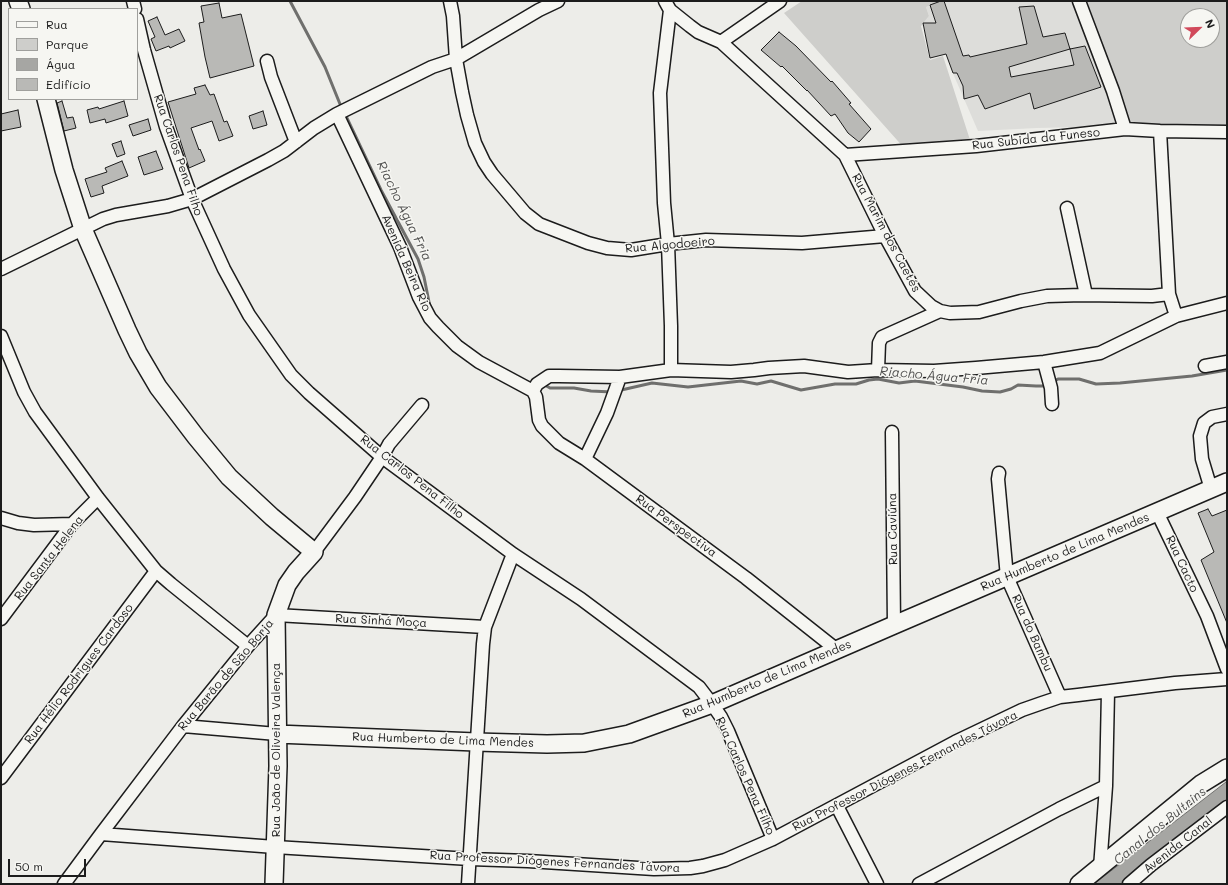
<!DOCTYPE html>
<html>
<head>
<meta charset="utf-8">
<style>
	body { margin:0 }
	#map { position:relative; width:1228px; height:885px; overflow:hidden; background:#edede9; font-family:Mali,sans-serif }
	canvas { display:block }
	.frame { position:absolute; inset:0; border:2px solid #1c1c1c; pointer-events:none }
	.legend { position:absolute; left:8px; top:8px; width:130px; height:92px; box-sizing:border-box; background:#f6f6f2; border:1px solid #9f9f9c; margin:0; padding:5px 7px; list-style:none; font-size:12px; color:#1c1c1c }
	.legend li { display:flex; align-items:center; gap:8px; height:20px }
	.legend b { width:20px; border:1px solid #9f9f9c }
	.north { position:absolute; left:1180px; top:8px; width:40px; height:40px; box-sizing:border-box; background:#f6f6f2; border:1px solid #9f9f9c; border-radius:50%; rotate:67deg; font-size:11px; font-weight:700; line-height:16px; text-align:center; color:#1c1c1c }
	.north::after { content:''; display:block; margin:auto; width:14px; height:18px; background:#d1495b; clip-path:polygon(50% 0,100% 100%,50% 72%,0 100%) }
	.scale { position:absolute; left:8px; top:859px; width:78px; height:18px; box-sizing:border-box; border:2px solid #1c1c1c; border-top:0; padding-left:5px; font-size:12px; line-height:14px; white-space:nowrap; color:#1c1c1c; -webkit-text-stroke:3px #f6f6f2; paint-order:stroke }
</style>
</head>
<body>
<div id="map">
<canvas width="1228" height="885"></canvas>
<div class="frame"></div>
<ul class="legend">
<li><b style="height:5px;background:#f6f6f2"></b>Rua</li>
<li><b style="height:11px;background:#cececb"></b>Parque</li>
<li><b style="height:11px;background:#a6a6a3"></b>Água</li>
<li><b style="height:11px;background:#b9b9b6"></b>Edifício</li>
</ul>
<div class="north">N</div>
<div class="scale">50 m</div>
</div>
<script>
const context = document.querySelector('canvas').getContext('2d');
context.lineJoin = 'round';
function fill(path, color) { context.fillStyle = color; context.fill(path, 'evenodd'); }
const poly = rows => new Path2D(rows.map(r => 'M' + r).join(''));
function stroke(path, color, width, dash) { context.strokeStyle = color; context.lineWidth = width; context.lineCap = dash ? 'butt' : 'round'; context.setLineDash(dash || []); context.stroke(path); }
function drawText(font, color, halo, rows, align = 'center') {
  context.font = font + ' Mali,sans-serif'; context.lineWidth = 3; context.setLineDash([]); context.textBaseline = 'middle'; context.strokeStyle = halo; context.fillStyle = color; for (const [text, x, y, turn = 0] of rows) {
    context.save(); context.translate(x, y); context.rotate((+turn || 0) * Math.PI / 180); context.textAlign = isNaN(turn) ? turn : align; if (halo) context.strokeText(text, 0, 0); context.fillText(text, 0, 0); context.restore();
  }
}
fill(poly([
	[941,1,1082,1,1128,126,1037,128,978,131,948,62,936,23,921,26,929,16,926,7]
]), '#ddddda');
fill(poly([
	[802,1,941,1,926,7,929,16,921,26,930,60,943,56,971,143,905,149,784,13],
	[1080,1,1227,1,1227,129,1130,130],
	[1188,16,1212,16,1212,40,1188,40]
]), '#cececb');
const water = poly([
	[1226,782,1227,782,1227,802,1123,884,1094,884,1226,782]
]);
fill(water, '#a6a6a3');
stroke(water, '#6f6f6d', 1);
stroke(poly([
	[290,1,325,67,342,109],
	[345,114,381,190,418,259,424,277,430,307],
	[1053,382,1058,379,1079,379,1096,384,1120,383,1192,376,1227,370],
	[543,384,550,388,574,388,591,391,612,392],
	[617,391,652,383,688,387,741,381,757,384,771,381,801,390,835,384,856,384,869,380,878,379,899,383,915,381,963,387,982,391,1000,392,1011,389,1018,385,1036,386,1047,386]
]), '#6f6f6d', 3);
const building = poly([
	[941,1,944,1,963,56,969,55,970,57,1027,44,1019,7,1034,6,1043,37,1065,33,1070,49,1085,46,1101,87,1034,109,1030,93,985,109,978,95,964,99,963,86,957,73,953,73,946,54,930,58,923,23,936,23,930,5,941,1],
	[1070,49,1074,65,1011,77,1009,67,1070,49],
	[219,3,222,18,241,14,254,66,210,78,205,57,199,23,204,22,201,6,219,3],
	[157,17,165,35,179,29,185,41,170,48,169,46,156,51,151,39,155,37,148,21,157,17],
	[779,32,796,46,831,82,832,81,851,103,849,104,871,129,859,142,848,133,835,114,831,116,807,90,807,91,782,66,781,67,761,50,779,32],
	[205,85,210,95,214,94,224,122,227,121,233,136,219,141,212,121,191,128,199,150,200,149,205,161,189,168,168,102,196,94,194,88,205,85],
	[62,101,67,118,73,117,76,128,64,131,57,103,62,101],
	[124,101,128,116,106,123,105,119,90,123,87,110,98,107,99,109,124,101],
	[18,110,21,127,1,131,1,114,18,110],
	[263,111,267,125,253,129,249,116,263,111],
	[148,119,151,130,133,136,129,125,148,119],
	[121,141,125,154,117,157,112,144,121,141],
	[156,151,163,169,144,175,138,157,156,151],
	[122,161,128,176,102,186,104,193,91,197,85,179,107,172,105,168,122,161],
	[1208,509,1212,516,1227,510,1227,623,1201,560,1214,552,1198,513,1208,509]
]);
fill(building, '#b9b9b6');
stroke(building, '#1c1c1c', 1);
const street = poly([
	[133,1,135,9],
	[450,1,453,16,456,59,462,92,467,115,475,143,484,162,492,174,525,213,539,224,588,243,607,248,631,250,668,244,706,240,802,243,885,236],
	[665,1,670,10,690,26,698,32,721,42,845,155,885,236,915,291,931,306,940,311,950,313,979,312,1021,301,1047,296,1082,295,1152,296,1169,294,1176,316],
	[1079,1,1113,91,1125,129],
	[670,10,660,93,664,203,668,244,671,326,671,370],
	[137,19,144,50,166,127,192,199,224,269,249,315,291,375,309,393,382,457,513,554,581,599,699,687,712,704,721,717,728,731,773,839],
	[721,42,780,1],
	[267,61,271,77,296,142],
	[337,114,400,247,419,297,430,318,438,327,457,346,479,362,533,391],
	[1160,131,1169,294],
	[845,155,976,146,1125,129,1160,131,1227,132],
	[1067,208,1086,295],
	[1,269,103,219,116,215,168,206,192,199,268,160,284,151,314,128,337,114,432,67,456,59,539,10,558,1],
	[940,311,882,337,879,343,878,370,934,371,976,368,1044,362,1100,353,1176,316,1227,303],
	[1,336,24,392,35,412,98,498,156,571,171,584,248,646],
	[1044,362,1051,388,1052,404],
	[1205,366,1227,362],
	[533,391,536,397,539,420,542,426,559,443,585,459,746,578,837,650],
	[533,391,537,384,549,376,559,376,620,377,671,370,731,372,754,370,769,368,804,366,848,372,878,370],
	[892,432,894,625],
	[585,459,607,413,620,377],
	[999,473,998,479,1007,577,1060,697],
	[1211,489,1202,459,1200,436,1204,423,1212,417,1227,414],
	[1157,512,1207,616,1227,669],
	[1,518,18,523,34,525,72,524],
	[314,552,355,497,382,457,389,444,422,405],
	[1,619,72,524,98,498],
	[183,726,277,734],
	[1,778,156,571],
	[837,806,877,884],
	[101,834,275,847,470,859,528,861,654,869,690,868,703,866,725,860,773,839,955,742,1022,710,1042,703,1060,697,1078,695,1175,683,1227,679],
	[1100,868,1106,786,1108,692],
	[64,884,101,834,183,726,248,646,276,615,485,627],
	[468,884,483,644,485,627,513,554],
	[919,884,1059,809,1106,786],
	[1129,884,1151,865,1227,807]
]);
const secondary = poly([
	[18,1,21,9],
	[46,99,64,170,83,229,127,330,138,353,158,387,196,437,229,477,272,517,314,552,296,572,287,585,276,615,278,766,274,884],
	[277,734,476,742,547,744,584,743,629,734,712,704,894,625,1227,482],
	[1079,884,1201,784,1227,768]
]);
stroke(street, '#1c1c1c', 15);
stroke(secondary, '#1c1c1c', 20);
stroke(street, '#f6f6f2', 12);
stroke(secondary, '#f6f6f2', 17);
drawText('12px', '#1c1c1c', '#f6f6f2', [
	["Rua Subida da Funeso",1036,139,-6],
	["Rua Carlos Pena Filho",178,155,71],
	["Rua Marim dos Caetés",886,233,62],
	["Rua Algodoeiro",670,245,-5],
	["Avenida Beira Rio",406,263,66],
	["Rua Carlos Pena Filho",412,477,38],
	["Rua Perspectiva",676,526,36],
	["Rua Caviúna",893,529,-91],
	["Rua Humberto de Lima Mendes",1065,552,-23],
	["Rua Santa Helena",49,558,-52],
	["Rua Cacto",1182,564,65],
	["Rua Sinhá Moça",381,621,3],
	["Rua do Bambu",1032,633,66],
	["Rua Hélio Rodrigues Cardoso",79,674,-53],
	["Rua Barão de São Borja",226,675,-50],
	["Rua Humberto de Lima Mendes",767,679,-23],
	["Rua Humberto de Lima Mendes",443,740,2],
	["Rua João de Oliveira Valença",276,750,-90],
	["Rua Professor Diógenes Fernandes Távora",905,771,-27],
	["Rua Carlos Pena Filho",745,776,66],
	["Avenida Canal",1178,845,-38],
	["Rua Professor Diógenes Fernandes Távora",555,862,3]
]);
drawText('italic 13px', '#535352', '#f6f6f2', [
	["Riacho Água Fria",404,211,64],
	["Riacho Água Fria",934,376,5],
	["Canal dos Bultrins",1160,826,-39]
]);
</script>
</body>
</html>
